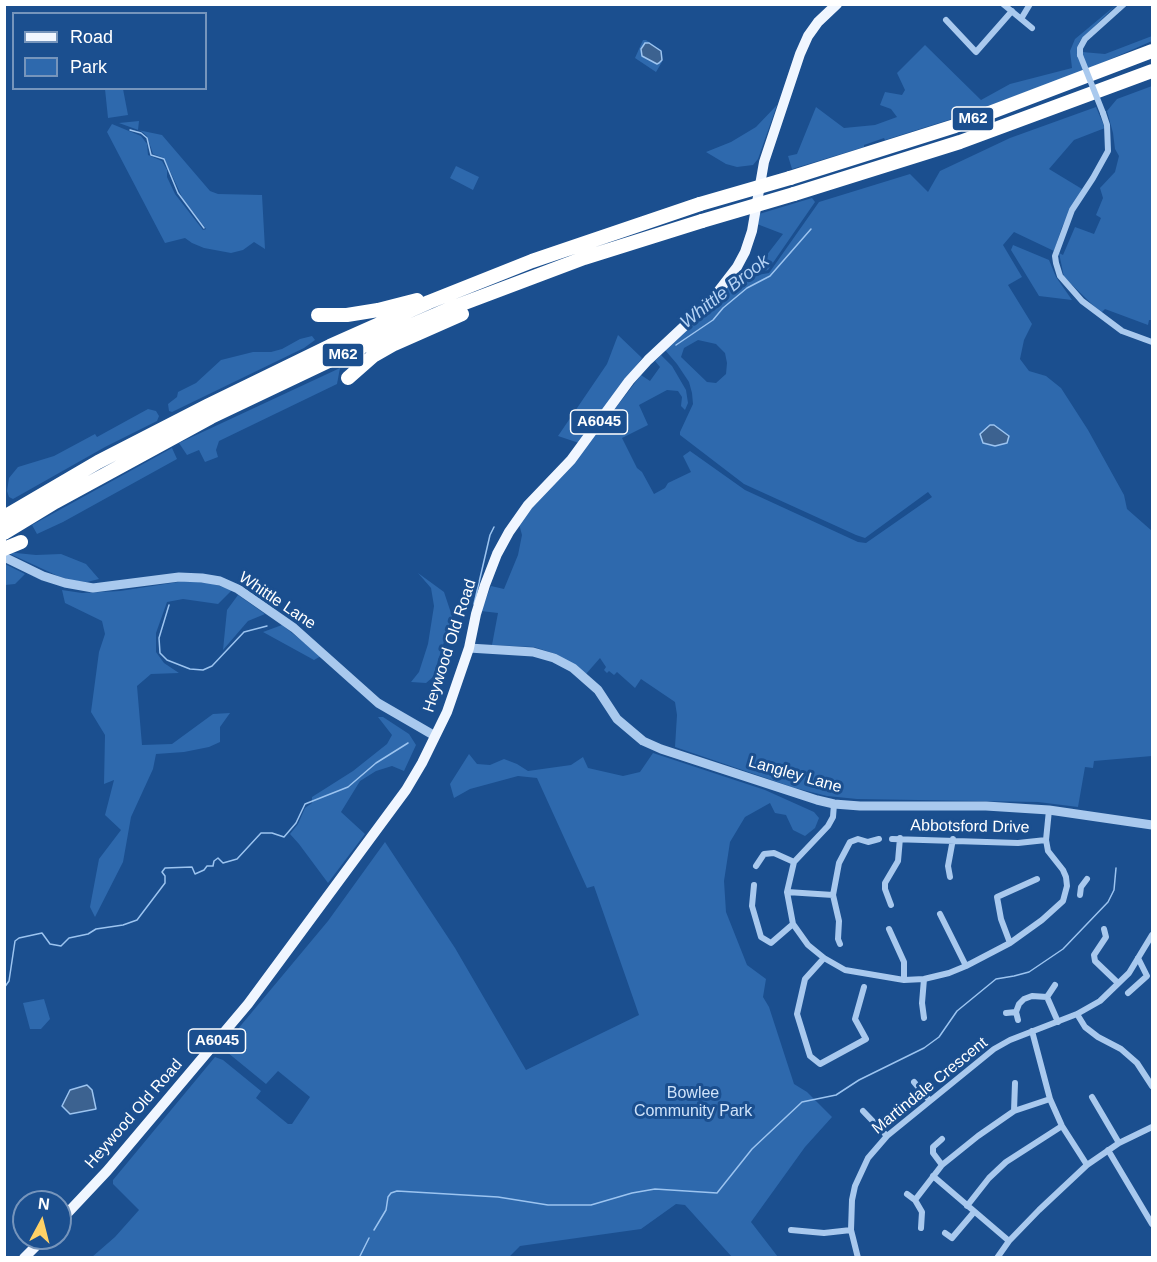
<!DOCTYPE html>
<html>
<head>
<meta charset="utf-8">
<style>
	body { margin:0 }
	#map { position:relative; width:1157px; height:1262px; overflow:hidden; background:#1b4f8f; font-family:Helvetica,sans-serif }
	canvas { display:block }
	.frame { position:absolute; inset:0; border:6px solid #fff; pointer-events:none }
	.legend { position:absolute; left:12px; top:12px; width:195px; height:78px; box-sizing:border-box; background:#1b4f8f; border:2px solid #7695bc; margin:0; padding:8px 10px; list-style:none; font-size:18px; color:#fff }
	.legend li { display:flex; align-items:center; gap:12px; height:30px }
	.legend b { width:30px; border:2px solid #7695bc }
	.north { position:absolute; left:12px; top:1190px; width:60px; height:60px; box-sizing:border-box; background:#1b4f8f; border:2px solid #7695bc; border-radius:50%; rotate:7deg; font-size:16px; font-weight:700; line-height:24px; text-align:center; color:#fff }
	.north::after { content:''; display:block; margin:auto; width:21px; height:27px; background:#ffd166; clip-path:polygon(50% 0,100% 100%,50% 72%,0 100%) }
</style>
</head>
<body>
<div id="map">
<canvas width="1157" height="1262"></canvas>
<div class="frame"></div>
<ul class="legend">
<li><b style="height:8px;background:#f0f6ff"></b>Road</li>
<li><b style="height:16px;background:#2e69ad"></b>Park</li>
</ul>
<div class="north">N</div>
</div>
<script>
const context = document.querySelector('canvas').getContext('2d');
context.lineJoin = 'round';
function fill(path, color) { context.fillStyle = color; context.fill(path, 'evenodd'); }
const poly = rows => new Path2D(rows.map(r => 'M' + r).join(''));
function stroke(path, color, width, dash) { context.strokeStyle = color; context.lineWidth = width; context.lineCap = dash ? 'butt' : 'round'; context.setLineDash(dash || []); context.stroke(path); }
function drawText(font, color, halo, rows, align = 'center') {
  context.font = font + ' Helvetica,sans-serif'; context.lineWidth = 6; context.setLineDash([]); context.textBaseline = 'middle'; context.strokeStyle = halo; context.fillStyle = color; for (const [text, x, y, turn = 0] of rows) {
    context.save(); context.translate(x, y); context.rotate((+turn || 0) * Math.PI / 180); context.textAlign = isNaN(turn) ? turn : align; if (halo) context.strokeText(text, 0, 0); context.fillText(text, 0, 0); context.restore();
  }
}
fill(poly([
	[1116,5,1080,41,1077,47,1083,71,958,117,885,140,884,138,864,145,864,147,792,169,788,156,797,154,816,107,844,128,875,125,897,117,891,109,880,105,885,92,902,95,905,90,897,73,925,45,981,100,1010,84,1072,68,1070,51,1075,39],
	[1152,36,1152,41,1088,69,1081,54,1082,52,1105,54],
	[643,40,646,40,661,50,662,62,656,72,635,58],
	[1152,86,1152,320,1149,320,1148,325,1105,309,1101,313,1064,277,1059,253,1063,255,1075,227,1094,234,1101,218,1096,215,1103,198,1100,188,1115,172,1119,156,1115,149,1113,133,1107,111,1117,99],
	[105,89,123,89,128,115,108,118],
	[777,105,758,159,753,165,737,167,726,164,706,152,731,142,756,127],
	[1096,107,1105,128,1074,140,1049,169,1082,189,1062,227,1054,251,1014,232,1003,245,1022,277,1008,285,1032,324,1024,340,1020,359,1029,371,1046,376,1061,388,1088,430,1124,495,1127,509,1152,531,1152,756,1094,761,1093,768,1085,767,1078,807,1038,802,857,799,827,796,795,788,675,747,677,715,675,702,641,679,635,688,617,672,614,675,609,671,607,673,604,670,606,667,600,658,586,674,556,654,534,647,492,645,498,613,481,611,491,586,504,589,518,555,522,535,519,524,533,506,574,462,641,375,650,381,660,367,655,361,661,355,672,366,686,390,688,403,685,410,681,406,682,397,678,391,667,390,639,405,648,425,622,438,637,468,642,472,654,494,665,488,668,483,691,472,683,456,690,451,745,490,858,542,866,543,932,497,928,492,865,538,856,535,744,484,680,435,680,432,693,404,692,393,689,382,677,364,665,350,734,279,769,273,819,202,910,174,928,192,940,171,1010,138],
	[698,340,716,344,725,353,727,363,726,374,716,383,707,382,681,357,684,348],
	[139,121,138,130,162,135,210,191,218,194,262,195,265,249,254,242,243,250,231,253,204,248,192,243,185,238,165,243,107,132,112,124,141,136,147,144,148,155,162,161,167,170,167,177,175,194,203,230,206,229,182,197,164,158,153,154,147,136,141,131,119,123],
	[456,166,479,177,473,190,450,178],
	[812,198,815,202,768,270,756,273,750,271,759,265,783,234,757,224,759,214],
	[1013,245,1049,260,1056,277,1072,300,1039,296,1011,250],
	[618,335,642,358,579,443,558,436,607,364],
	[312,336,315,340,304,348,172,412,169,411,168,404,177,397,178,392,196,383,221,360,253,352,271,352,282,349,300,339],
	[340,368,337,384,219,441,216,450,218,457,205,462,199,450,187,455,179,443],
	[148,409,156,411,159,416,157,421,105,447,13,499,9,497,7,491,9,478,18,467,54,456,95,434,97,437],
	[172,448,177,459,63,522,37,534,32,525],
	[6,552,36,555,61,554,86,564,99,579,87,582,74,581,58,576],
	[5,564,25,574,15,584,5,585],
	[418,573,444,592,452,616,433,677,426,683,411,682,419,672,428,644,434,606,431,588],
	[185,581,210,583,232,590,218,604,183,599,167,602,156,633,156,652,164,663,179,673,151,674,137,686,142,745,172,744,213,714,230,713,220,727,220,742,209,747,184,752,156,754,153,769,131,817,123,862,95,917,90,907,99,859,121,830,105,815,114,780,104,784,105,735,91,712,99,652,105,634,102,621,65,603,62,590,82,593,120,591],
	[238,595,265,614,248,621,223,650,227,610],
	[282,625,321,656,314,660,263,632],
	[378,717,383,717,409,734,416,745,404,771,392,766,376,771,360,781,341,812,365,834,328,883,299,844,290,834,298,824,305,808,312,803,312,797,353,771,387,744,392,735],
	[653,753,765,790,814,812,819,818,815,828,805,836,793,830,786,815,775,813,770,803,745,817,730,842,724,881,726,912,747,965,766,979,763,997,769,1007,794,1084,807,1092,832,1117,805,1147,751,1222,778,1257,732,1257,685,1205,676,1204,641,1229,520,1246,509,1257,92,1257,115,1237,139,1210,113,1184,113,1180,215,1057,223,1060,261,1091,256,1098,288,1124,292,1124,310,1097,278,1071,266,1084,222,1048,328,921,385,842,455,948,526,1070,639,1015,594,886,587,888,537,778,518,776,470,789,454,798,450,784,469,754,477,764,490,765,504,759,517,764,528,771,571,765,583,757,588,768,623,776,640,772],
	[44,999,50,1019,41,1029,30,1029,23,1003]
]), '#2e69ad');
const water = poly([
	[645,43,649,43,661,51,662,60,659,63,657,64,642,56,641,49,645,43],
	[990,425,994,425,1009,436,1007,443,995,446,983,443,980,434,990,425],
	[87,1085,92,1090,96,1109,70,1114,62,1106,70,1090,87,1085]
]);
fill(water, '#3c6290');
stroke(water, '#9cc4f0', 1.5);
stroke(poly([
	[130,130,141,133,147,138,151,155,164,159,178,193,204,228],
	[676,345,713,320,723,308,747,288,770,276,811,229],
	[474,604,490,535,494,527],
	[169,605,159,638,160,653,167,660,190,669,203,670,212,666,244,632,267,626],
	[4,988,9,981,15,941,19,938,42,933,50,944,61,946,69,938,88,934,96,929,123,925,137,920,165,883,165,876,162,872,165,868,192,867,195,874,204,870,207,866,213,866,214,861,218,858,223,863,237,859,261,833,272,833,284,837,296,823,305,804,348,787,376,763,408,743],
	[374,1230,386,1210,388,1197,391,1193,397,1191,498,1197,548,1205,591,1205,632,1193,655,1189,717,1193,752,1149,802,1102,836,1095,859,1080,924,1048,939,1037,957,1011,996,979,1014,976,1029,972,1063,949,1108,902,1114,890,1116,868],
	[359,1258,369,1238]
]), '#9cc4f0', 1.5);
stroke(poly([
	[1003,4,1032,28],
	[1021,19,1030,4],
	[946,20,976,52,1012,11],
	[1080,55,1080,48,1085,39,1124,4],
	[1103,113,1107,125,1108,151,1093,178,1072,210,1055,256,1056,263,1060,276,1082,301,1122,331,1152,342],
	[834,804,833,817,828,826,794,862,787,892,793,924,808,945,824,958,845,970,904,980,924,979,949,973,966,966,1010,943,1042,920,1063,901,1067,886,1066,877,1063,870,1048,851,1046,840,1049,810],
	[892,839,1018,843,1046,840],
	[756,866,764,854,774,853,794,862],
	[950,877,948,866,953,839],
	[754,885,752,906,761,937,771,943,793,924],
	[787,892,833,895],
	[1080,895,1081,887,1087,879],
	[891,905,885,889,885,883,898,861,900,838],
	[940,914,966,966],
	[889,929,904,962,904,980],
	[1104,929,1106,937,1094,955,1095,961,1118,983],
	[1010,943,1001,919,997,897,1037,879],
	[840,944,838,939,839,921,833,895,839,863,850,842,858,839,868,842,879,839],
	[824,958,805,979,797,1014,810,1056,820,1064,866,1039,855,1019,864,987],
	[924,979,922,1003,924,1018],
	[1128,993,1147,976,1138,958],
	[1047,997,1055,985],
	[1006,1013,1016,1012],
	[1077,1014,1085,1027,1098,1037,1121,1049,1137,1063,1152,1086],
	[1018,1020,1016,1012,1019,1004,1024,999,1032,996,1047,997,1058,1022],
	[1032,1031,1050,1099,1062,1126,1087,1165],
	[914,1082,930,1101],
	[1092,1097,1119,1143],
	[863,1111,887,1136],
	[1014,1111,1015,1083],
	[1108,1150,1152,1224],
	[942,1165,933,1153,933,1147,942,1139],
	[933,1176,1009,1241],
	[907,1194,915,1200,922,1212,921,1228],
	[915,1200,942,1165,978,1136,1014,1111,1050,1099],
	[967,1206,989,1178,1006,1162,1062,1126],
	[791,1230,824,1233,851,1230],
	[945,1233,952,1238,974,1212],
	[858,1258,851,1230,852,1200,855,1186,868,1158,887,1136,994,1049,1010,1040,1077,1014,1100,1001,1129,973,1152,935],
	[997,1258,1009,1241,1039,1210,1087,1165,1119,1143,1152,1127]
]), '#a9c9ee', 6);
stroke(poly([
	[4,557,43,576,65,583,93,588,179,577,202,578,220,581,238,589,294,628,378,703,435,736],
	[469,648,533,652,554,658,573,668,598,690,617,719,643,741,661,749,817,800,834,804,860,806,986,806,1049,810,1152,825]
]), '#a9c9ee', 9);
stroke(poly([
	[60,1221,107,1171,248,1004,406,790,422,763,447,712,469,648,476,614,485,585,497,554,509,532,528,505,571,460,629,381,648,360,710,302,737,267,745,252,752,231,764,162,800,54,808,36,818,22,837,4],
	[24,1258,44,1238]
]), '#f0f6ff', 10);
stroke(poly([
	[790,178,955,126,1152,51],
	[794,194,960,142,1152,71],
	[318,315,347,315,378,310,417,300],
	[348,378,373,356,394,344,462,314],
	[4,517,98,462,207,406,330,346,429,302,532,261,700,204],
	[4,533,55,502,211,417,333,359,454,307,584,258,702,221],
	[4,549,21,542]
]), '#fff', 14);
stroke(poly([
	[1080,55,1103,113]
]), '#a9c9ee', 6);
stroke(poly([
	[700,204,790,178],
	[702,221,794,194]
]), '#fff', 14);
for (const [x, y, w] of [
	[973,119,42],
	[343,355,42],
	[599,422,57],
	[217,1041,57]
]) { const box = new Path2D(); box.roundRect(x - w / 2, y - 12, w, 24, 4.5); context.fillStyle = '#1b4f8f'; context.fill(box); stroke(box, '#fff', 1.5); }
drawText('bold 15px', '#fff', null, [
	["M62",973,119],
	["M62",343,355],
	["A6045",599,422],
	["A6045",217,1041]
]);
drawText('16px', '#fff', '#1b4f8f', [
	["Whittle Lane",277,601,34],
	["Heywood Old Road",450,646,-72],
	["Langley Lane",795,775,16],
	["Abbotsford Drive",970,827,1],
	["Martindale Crescent",930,1086,-39],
	["Heywood Old Road",134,1114,-49]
]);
drawText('16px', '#cfe3fa', '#1b4f8f', [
	["Bowlee",693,1094],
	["Community Park",693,1112]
]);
drawText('italic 18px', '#b5d3f5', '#1b4f8f', [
	["Whittle Brook",725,292,-38]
]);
</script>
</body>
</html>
